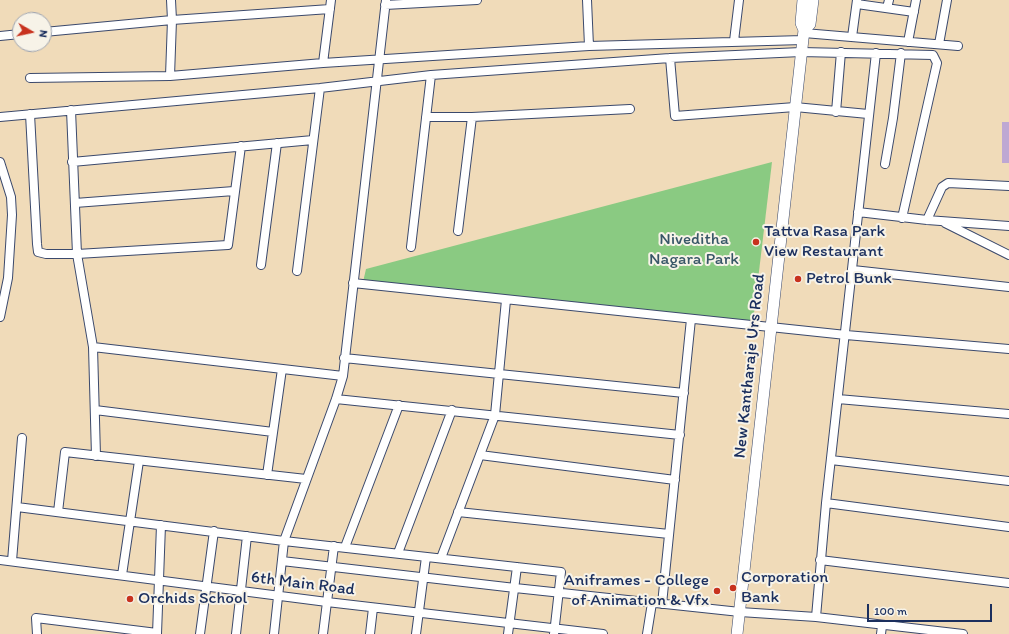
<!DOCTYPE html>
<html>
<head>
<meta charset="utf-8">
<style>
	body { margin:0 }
	#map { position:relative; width:1009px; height:634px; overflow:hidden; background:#f0dbb9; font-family:Itim,sans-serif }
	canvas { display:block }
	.north { position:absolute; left:12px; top:12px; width:40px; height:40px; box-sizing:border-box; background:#f7f3e8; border:1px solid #9fa5b1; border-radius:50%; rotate:99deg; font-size:11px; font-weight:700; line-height:16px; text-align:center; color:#1b2f5e }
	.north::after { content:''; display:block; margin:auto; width:14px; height:18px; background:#c8321e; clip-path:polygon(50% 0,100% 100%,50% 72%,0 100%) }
	.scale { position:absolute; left:867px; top:604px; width:125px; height:18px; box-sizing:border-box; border:2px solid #1b2f5e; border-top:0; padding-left:5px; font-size:12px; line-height:14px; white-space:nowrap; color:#1b2f5e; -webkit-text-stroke:3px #f7f3e8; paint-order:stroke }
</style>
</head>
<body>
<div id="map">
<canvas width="1009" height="634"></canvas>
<div class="north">N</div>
<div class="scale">100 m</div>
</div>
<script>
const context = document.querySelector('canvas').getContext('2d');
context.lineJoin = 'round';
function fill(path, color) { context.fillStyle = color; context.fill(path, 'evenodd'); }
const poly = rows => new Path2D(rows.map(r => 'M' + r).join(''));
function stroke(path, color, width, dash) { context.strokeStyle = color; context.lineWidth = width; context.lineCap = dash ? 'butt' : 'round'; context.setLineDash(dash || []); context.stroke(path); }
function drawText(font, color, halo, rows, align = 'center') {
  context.font = font + ' Itim,sans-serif'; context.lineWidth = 4; context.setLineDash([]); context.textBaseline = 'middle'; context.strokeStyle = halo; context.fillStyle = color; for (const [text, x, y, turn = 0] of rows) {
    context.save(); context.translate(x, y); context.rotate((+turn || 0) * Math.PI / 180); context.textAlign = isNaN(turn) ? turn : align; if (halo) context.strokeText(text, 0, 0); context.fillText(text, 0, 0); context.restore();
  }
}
fill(poly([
	[772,162,753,322,363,282,366,269]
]), '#8aca82');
fill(poly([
	[1002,122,1009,122,1009,163,1002,163]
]), '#bea8d3');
const street = poly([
	[587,0,589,46],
	[857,4,914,12],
	[385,5,477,0],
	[887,8,889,0],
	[44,32,172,20,330,9],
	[804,33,958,46],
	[0,36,20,34],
	[852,37,857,0],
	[734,41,739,0],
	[908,42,916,0],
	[939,44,947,0],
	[670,58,675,116,795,107,868,114],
	[323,63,331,0],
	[431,75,670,58,801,52,933,55,937,63,902,218],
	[170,76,172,20,171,0],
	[30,78,170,76,323,63,589,46,803,40],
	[71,110,77,254,93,347,96,456],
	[836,112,841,52],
	[30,114,37,244,38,252,46,254,77,254,228,245,241,146],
	[0,117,320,88,431,75,411,247],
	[426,117,472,117,458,231],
	[472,117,630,109],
	[0,162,11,197,12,215,8,278,0,317],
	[72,162,313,140],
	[885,164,893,118,901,53],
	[75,203,234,191],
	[858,212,927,220,1009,226],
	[927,220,942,187,948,183,1009,186],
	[945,223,1009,255],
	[261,265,277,143],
	[853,270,1009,287],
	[297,271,320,88],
	[353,283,846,335,1009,349],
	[93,347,343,376],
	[344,358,684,393],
	[336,399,680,435],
	[838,399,1009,414],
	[95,410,273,432],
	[480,455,675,480],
	[831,460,1009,481],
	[267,475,282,369],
	[826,503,1009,527],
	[17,507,284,541,561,572,554,634],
	[58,512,65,452,306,479],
	[458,512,669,534],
	[345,547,399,405],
	[398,553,452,410],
	[441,558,495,415,506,300],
	[0,560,327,602,603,634],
	[820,560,1009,583],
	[12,561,22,438],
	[282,561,515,588,740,612,816,617,963,634],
	[122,575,139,461],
	[662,604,691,319],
	[816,617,826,503,876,53],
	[37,634,36,618,157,633],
	[157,634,161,525],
	[200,634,214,531],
	[236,634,247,536],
	[274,634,284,541,336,399,343,376,386,0],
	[323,634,334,546],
	[370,634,373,608],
	[416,634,426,557],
	[508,634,517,567],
	[647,634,652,603],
	[881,634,882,626]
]);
const secondary = poly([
	[804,30,810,24,813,0],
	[737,634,804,30,801,23,803,0]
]);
stroke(street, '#3b496c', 10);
stroke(secondary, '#3b496c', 12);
stroke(street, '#fff', 8);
stroke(secondary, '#fff', 11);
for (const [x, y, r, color] of [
	[756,242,4,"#c8321e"],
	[798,279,4,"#c8321e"],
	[733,588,4,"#c8321e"],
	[717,591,4,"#c8321e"],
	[130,599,4,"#c8321e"]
]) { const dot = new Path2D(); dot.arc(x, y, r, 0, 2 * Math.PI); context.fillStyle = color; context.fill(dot); stroke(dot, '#f7f3e8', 1.5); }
drawText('17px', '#1b2f5e', '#f7f3e8', [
	["Tattva Rasa Park",764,232],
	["View Restaurant",764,252],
	["Petrol Bunk",806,279],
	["Corporation",741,578],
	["Bank",741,598],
	["Aniframes - College",709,581,"right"],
	["of Animation & Vfx",709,601,"right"],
	["Orchids School",138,599]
], 'left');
drawText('17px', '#375667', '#f7f3e8', [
	["Niveditha",694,240],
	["Nagara Park",694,260]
]);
drawText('17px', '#1b2f5e', '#f7f3e8', [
	["New Kantharaje Urs Road",750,366,-84],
	["6th Main Road",303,584,7]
]);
</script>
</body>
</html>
